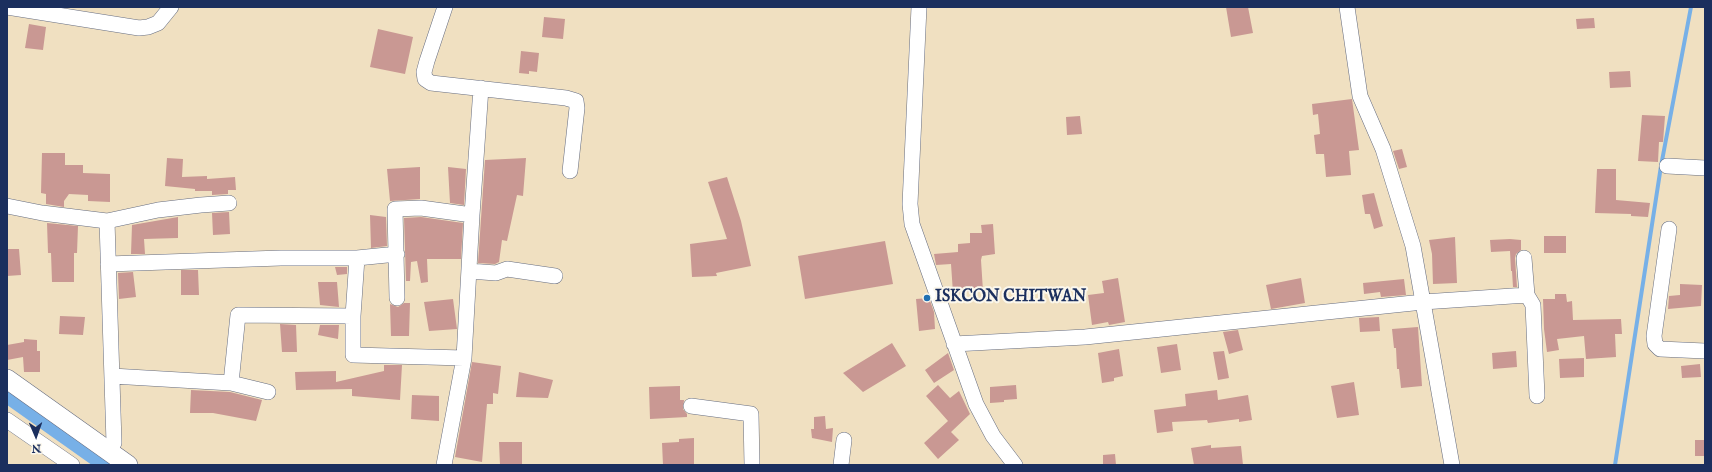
<!DOCTYPE html>
<html>
<head>
<meta charset="utf-8">
<style>
	body { margin:0 }
	#map { position:relative; width:1712px; height:472px; overflow:hidden; background:#f0e0c1; font-family:"IM FELL English",serif }
	canvas { display:block }
	.frame { position:absolute; inset:0; border:8px solid #1b2f5e; pointer-events:none }
	.north { position:absolute; left:16px; top:416px; width:40px; height:40px; -webkit-text-stroke:3px #fbf7ec; paint-order:stroke; rotate:178deg; font-size:11px; font-weight:700; line-height:16px; text-align:center; color:#1b2f5e }
	.north::after { content:''; display:block; margin:auto; width:14px; height:18px; background:#1b2f5e; clip-path:polygon(50% 0,100% 100%,50% 72%,0 100%) }
</style>
</head>
<body>
<div id="map">
<canvas width="1712" height="472"></canvas>
<div class="frame"></div>
<div class="north">N</div>
</div>
<script>
const context = document.querySelector('canvas').getContext('2d');
context.lineJoin = 'round';
const poly = rows => new Path2D(rows.map(r => 'M' + r).join(''));
function stroke(path, color, width, dash) { context.strokeStyle = color; context.lineWidth = width; context.lineCap = dash ? 'butt' : 'round'; context.setLineDash(dash || []); context.stroke(path); }
function fill(path, color) { context.fillStyle = color; context.fill(path, 'evenodd'); }
function drawText(font, color, halo, rows, align = 'center') {
  context.font = font + ' "IM FELL English",serif'; context.lineWidth = 4; context.setLineDash([]); context.textBaseline = 'middle'; context.strokeStyle = halo; context.fillStyle = color; for (const [text, x, y, turn = 0] of rows) {
    context.save(); context.translate(x, y); context.rotate((+turn || 0) * Math.PI / 180); context.textAlign = isNaN(turn) ? turn : align; if (halo) context.strokeText(text, 0, 0); context.fillText(text, 0, 0); context.restore();
  }
}
stroke(poly([
	[1615,465,1661,166,1691,7]
]), '#77b0e7', 4);
stroke(poly([
	[7,397,103,465]
]), '#77b0e7', 13);
fill(poly([
	[1226,7,1248,7,1253,33,1231,37],
	[544,17,565,19,563,39,542,37],
	[1594,18,1595,28,1577,29,1576,19],
	[29,24,46,27,43,50,25,48],
	[378,29,413,37,405,74,370,67],
	[521,51,539,53,537,72,529,71,529,74,519,73],
	[1630,71,1631,87,1610,88,1609,72],
	[1352,99,1359,150,1349,151,1351,175,1326,177,1324,154,1316,154,1314,135,1320,134,1318,114,1313,115,1312,104],
	[1642,115,1665,116,1663,142,1659,142,1658,162,1638,161],
	[1080,116,1082,134,1067,135,1066,117],
	[1402,149,1407,167,1399,169,1393,151],
	[42,153,65,153,65,165,83,165,83,173,110,174,110,202,88,201,88,195,69,194,64,201,64,207,46,204,46,194,41,193],
	[167,158,183,159,182,177,207,176,207,179,235,177,236,190,228,190,228,194,212,195,212,191,195,191,195,189,165,186],
	[526,158,523,196,517,195,507,241,502,240,499,262,495,264,478,263,485,160],
	[420,167,420,199,390,201,387,169],
	[448,167,466,169,464,205,450,203],
	[1597,169,1616,169,1616,200,1650,203,1648,217,1631,216,1631,214,1595,213],
	[727,177,741,221,751,266,716,273,717,276,692,277,690,244,727,239,708,182],
	[1374,193,1383,226,1374,229,1370,214,1365,214,1362,195],
	[229,212,230,234,213,235,212,213],
	[370,215,386,217,387,246,371,248],
	[178,217,178,238,144,239,145,254,131,254,132,225],
	[421,217,463,223,461,259,427,259,428,282,421,283,417,261,411,262,410,281,406,281,404,218],
	[47,223,78,226,77,253,74,253,74,282,52,282,51,253,48,253],
	[993,224,995,254,982,256,981,260,983,291,953,293,951,264,936,265,934,254,958,252,958,244,970,243,970,233,982,233,981,225],
	[1544,236,1566,236,1566,253,1544,253],
	[1455,237,1457,283,1433,284,1432,254,1429,240],
	[1510,239,1521,240,1521,250,1516,254,1515,258,1517,287,1513,287,1512,271,1511,271,1510,251,1491,252,1490,240],
	[885,241,893,284,805,299,798,256],
	[7,249,19,249,21,275,7,276],
	[335,267,347,267,347,274,337,275],
	[181,270,198,270,199,295,181,295],
	[133,272,136,297,119,299,118,273],
	[1118,278,1125,322,1109,325,1108,322,1092,325,1088,295,1104,293,1102,281],
	[1301,278,1305,303,1271,309,1266,285],
	[1404,279,1406,295,1381,297,1380,292,1364,294,1363,283],
	[318,282,337,282,339,307,320,305],
	[1680,284,1702,285,1701,306,1668,309,1669,296,1680,295],
	[1555,294,1566,294,1567,302,1572,301,1573,320,1621,319,1622,334,1615,334,1616,357,1586,359,1584,336,1557,339,1559,350,1547,352,1544,329,1543,299,1555,299],
	[929,298,934,312,935,329,919,331,916,299],
	[453,299,457,329,429,331,424,302],
	[404,303,410,303,409,336,391,336,390,304,398,307],
	[60,316,85,317,83,335,59,334],
	[1379,317,1380,331,1360,332,1359,318],
	[280,324,296,325,297,352,282,352],
	[320,325,339,325,338,339,318,335],
	[1418,327,1422,386,1401,388,1399,369,1397,369,1396,348,1394,348,1392,329],
	[1238,330,1243,350,1229,354,1223,332],
	[24,339,37,340,37,351,40,351,40,372,24,372,23,357,7,360,7,345,24,342],
	[892,343,906,366,863,392,843,373],
	[1177,344,1181,370,1161,373,1157,347],
	[1119,349,1123,376,1114,378,1114,381,1102,383,1098,353],
	[1224,351,1229,378,1218,380,1213,352],
	[1516,351,1517,367,1493,369,1492,353],
	[948,353,954,370,934,383,925,370],
	[1584,358,1584,377,1560,378,1559,359],
	[472,362,501,366,498,394,493,393,493,404,487,404,482,462,455,457],
	[1700,364,1701,377,1682,378,1681,366],
	[384,365,402,365,400,400,352,396,352,389,296,390,295,372,336,371,336,382,384,371],
	[519,372,553,380,548,398,516,397],
	[1354,382,1359,415,1337,418,1331,386],
	[938,385,950,398,959,391,970,414,951,432,959,440,938,459,924,443,948,421,926,396],
	[1016,385,1017,399,1004,400,1004,402,990,403,990,387],
	[680,386,680,400,684,400,683,409,687,414,687,417,650,419,649,387],
	[191,390,230,392,262,400,256,421,213,413,190,413],
	[1217,390,1218,400,1248,395,1252,420,1239,422,1239,419,1208,423,1207,420,1172,422,1173,431,1157,433,1154,410,1186,406,1185,394],
	[412,395,439,396,439,421,411,419],
	[825,416,826,429,833,428,832,442,812,438,811,429,814,429,814,417],
	[694,438,694,465,663,465,662,443,679,442,679,439],
	[1695,440,1705,440,1705,456,1695,456],
	[499,442,522,442,522,465,500,465],
	[1211,445,1211,448,1241,446,1243,465,1194,465,1191,448],
	[1115,454,1116,465,1103,465,1103,455]
]), '#c99893');
const minor = poly([
	[7,7,139,28,148,27,158,23,171,7],
	[445,7,427,61,424,72,425,79,431,83,566,98,576,101,577,108,570,171],
	[919,7,910,204,912,224,976,404,993,436,1015,465],
	[1347,7,1360,96,1383,149,1413,246,1452,465],
	[1667,166,1705,168],
	[7,206,42,213,107,221,114,443,109,451],
	[107,221,158,210,201,205,229,203],
	[1669,229,1654,336,1655,344,1660,349,1705,351],
	[357,258,353,316,353,355,464,358],
	[108,264,281,258,357,258,397,254],
	[469,271,496,273,507,269,555,276],
	[1527,295,1533,305,1537,396],
	[397,298,395,209,421,208,472,215],
	[954,344,1085,337,1423,302,1527,295,1524,258],
	[112,376,231,383,268,392],
	[231,383,238,315,353,316],
	[691,406,751,414,752,465],
	[7,420,72,465],
	[444,465,464,358,472,215,481,88],
	[841,465,844,440]
]);
const major = poly([
	[7,379,128,465]
]);
stroke(minor, '#666d81', 16);
stroke(major, '#666d81', 20);
stroke(minor, '#fff', 15);
stroke(major, '#fff', 19);
for (const [x, y, r, color] of [
	[927,298,4,"#1f6fb2"]
]) { const dot = new Path2D(); dot.arc(x, y, r, 0, 2 * Math.PI); context.fillStyle = color; context.fill(dot); stroke(dot, '#fbf7ec', 1.5); }
drawText('bold 16px', '#1b2f5e', '#fbf7ec', [
	["ISKCON CHITWAN",935,298]
], 'left');
</script>
</body>
</html>
